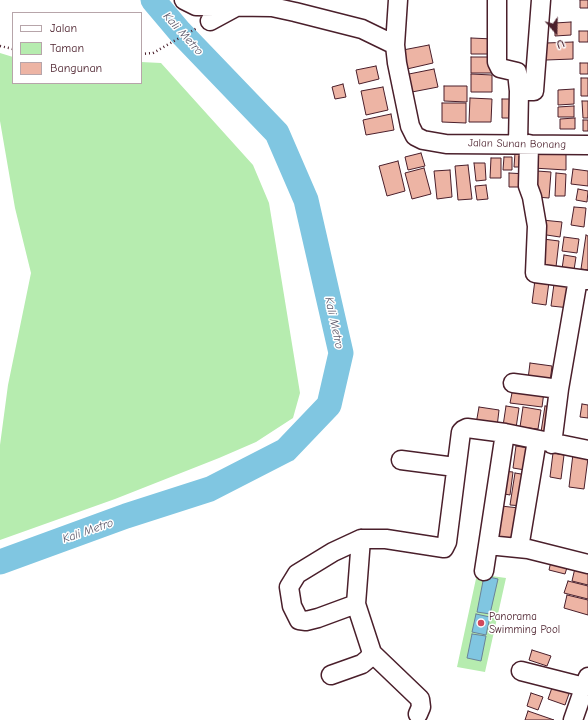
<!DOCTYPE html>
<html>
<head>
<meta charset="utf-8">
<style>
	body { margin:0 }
	#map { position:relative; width:588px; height:720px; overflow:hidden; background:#fff; font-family:"Comic Neue",sans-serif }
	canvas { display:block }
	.legend { position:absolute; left:12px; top:12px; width:130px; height:72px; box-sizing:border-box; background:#fff; border:1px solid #b7a5aa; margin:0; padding:5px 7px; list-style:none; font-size:12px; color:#4a1f2b }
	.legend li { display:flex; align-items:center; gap:8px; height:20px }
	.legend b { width:20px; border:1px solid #b7a5aa }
	.north { position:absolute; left:536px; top:12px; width:40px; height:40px; -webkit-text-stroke:3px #fff; paint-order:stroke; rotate:160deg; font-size:11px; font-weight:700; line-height:16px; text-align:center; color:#4a1f2b }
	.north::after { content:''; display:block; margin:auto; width:14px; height:18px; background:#4a1f2b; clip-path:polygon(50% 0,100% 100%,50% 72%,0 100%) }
</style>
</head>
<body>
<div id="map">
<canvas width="588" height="720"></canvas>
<ul class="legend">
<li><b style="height:5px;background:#fff"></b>Jalan</li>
<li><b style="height:11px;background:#b6ecaf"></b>Taman</li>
<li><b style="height:11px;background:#edb4a4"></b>Bangunan</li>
</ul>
<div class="north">U</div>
</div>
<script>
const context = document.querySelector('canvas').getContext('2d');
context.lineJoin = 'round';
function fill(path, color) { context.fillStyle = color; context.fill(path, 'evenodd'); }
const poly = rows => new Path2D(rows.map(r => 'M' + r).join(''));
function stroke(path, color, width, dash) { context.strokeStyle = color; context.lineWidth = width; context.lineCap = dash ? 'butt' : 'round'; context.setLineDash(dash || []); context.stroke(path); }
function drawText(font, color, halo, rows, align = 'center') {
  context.font = font + ' "Comic Neue",sans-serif'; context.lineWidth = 3; context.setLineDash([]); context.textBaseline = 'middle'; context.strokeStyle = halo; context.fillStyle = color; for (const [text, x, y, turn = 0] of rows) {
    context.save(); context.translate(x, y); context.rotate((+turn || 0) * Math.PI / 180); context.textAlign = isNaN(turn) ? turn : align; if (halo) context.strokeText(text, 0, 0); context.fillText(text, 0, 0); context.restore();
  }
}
fill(poly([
	[0,53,13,57,13,83,141,83,141,62,161,63,253,165,269,203,300,393,293,418,256,442,219,458,115,499,0,540,0,445,8,385,31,273,15,208,0,121],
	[477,574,506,578,485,672,457,667]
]), '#b6ecaf');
const water = poly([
	[484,576,498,579,490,614,477,612,484,576],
	[476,614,490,617,486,635,472,632,476,614],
	[472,634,486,636,481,661,467,658,472,634]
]);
fill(water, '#80c6e1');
stroke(water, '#6a8398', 1);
stroke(poly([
	[0,562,126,516,210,489,286,450,329,405,341,353,306,200,277,133,180,32,153,0]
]), '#80c6e1', 25);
const building = poly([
	[580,0,588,0,588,8,580,8,580,0],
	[571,22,571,35,555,36,555,23,571,22],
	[579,31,588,31,588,42,579,42,579,31],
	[471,38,493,39,493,54,471,54,471,38],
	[573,42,573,59,546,60,546,43,573,42],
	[429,45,433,63,407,69,403,50,429,45],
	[471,57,493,57,492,73,471,73,471,57],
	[580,63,588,63,588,74,580,74,580,63],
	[376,66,379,79,359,84,356,70,376,66],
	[434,69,438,87,412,92,409,74,434,69],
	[471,74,492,75,492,92,471,92,471,74],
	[581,78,588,78,588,96,581,96,581,78],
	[343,84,346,97,335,99,332,87,343,84],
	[444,86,467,86,467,102,444,101,444,86],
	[383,87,388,110,366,115,361,91,383,87],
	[574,89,574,104,558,105,558,90,574,89],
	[470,98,492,99,491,122,469,122,470,98],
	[502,99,516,99,516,118,502,118,502,99],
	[582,101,588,101,588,118,583,118,582,101],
	[442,103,466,103,466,123,442,122,442,103],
	[574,106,574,117,558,117,558,107,574,106],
	[391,114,394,130,366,135,363,120,391,114],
	[575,118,575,129,560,129,560,119,575,118],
	[583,120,588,120,588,131,583,131,583,120],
	[534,150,566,151,566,170,533,168,534,150],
	[421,153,425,166,408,170,405,157,421,153],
	[515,153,526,154,526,167,514,167,515,153],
	[504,157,512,157,512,170,503,170,504,157],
	[491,158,501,158,501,178,490,178,491,158],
	[398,161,405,191,387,196,379,166,398,161],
	[474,163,485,163,486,180,476,181,474,163],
	[468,165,472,199,458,200,455,166,468,165],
	[424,168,431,194,412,199,405,173,424,168],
	[573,169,588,171,588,186,571,184,573,169],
	[450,170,452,197,437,199,434,171,450,170],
	[537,171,551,172,549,198,536,197,537,171],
	[509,173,527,174,526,187,509,187,509,173],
	[556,173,566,174,565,196,555,196,556,173],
	[486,185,488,199,477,200,475,186,486,185],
	[578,189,588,191,587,202,576,200,578,189],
	[574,207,586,208,584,227,571,225,574,207],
	[542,220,562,222,560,237,540,234,542,220],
	[586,235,588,236,588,270,581,269,586,235],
	[564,237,579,239,577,253,562,251,564,237],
	[543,239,559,241,556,267,539,265,543,239],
	[564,255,576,257,574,270,562,269,564,255],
	[535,280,549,282,546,305,532,303,535,280],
	[554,284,573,286,570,308,551,306,554,284],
	[530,363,552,366,550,382,528,379,530,363],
	[513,388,544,392,542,407,510,403,513,388],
	[582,404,588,405,588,418,580,417,582,404],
	[506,406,519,408,516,428,503,426,506,406],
	[545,406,555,407,551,433,541,432,545,406],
	[479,407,499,410,497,427,476,424,479,407],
	[523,407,541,410,538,429,520,427,523,407],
	[516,446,528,448,525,470,513,468,516,446],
	[553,453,564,455,561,479,550,477,553,453],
	[573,454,588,458,584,489,569,487,573,454],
	[502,471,513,472,510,495,499,493,502,471],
	[515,473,527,475,523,506,510,505,515,473],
	[501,506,519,508,514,545,496,542,501,506],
	[552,557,569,561,565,574,549,570,552,557],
	[575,568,588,571,588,585,572,581,575,568],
	[568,581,588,586,588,599,564,593,568,581],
	[567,595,588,600,588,615,564,608,567,595],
	[532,650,551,656,547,666,529,660,532,650],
	[554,682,571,688,565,705,548,699,554,682],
	[531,693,543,697,538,710,527,706,531,693],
	[528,711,554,720,525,720,528,711]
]);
fill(building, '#edb4a4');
stroke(building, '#4a1f2b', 1);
const minor = poly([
	[184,0,196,6,272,7,295,12,362,29,395,45],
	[398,0,395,45,397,63,410,126,415,136,423,140,446,144,588,145],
	[497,0,497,62,500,68,517,72,519,91],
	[210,21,234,8],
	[518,144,519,91,534,91,541,0],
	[529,144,528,186,532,197,537,226,535,273,588,280],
	[513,383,559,389],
	[552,444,559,389,578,279],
	[401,460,455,467],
	[361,539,333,552,297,574,289,587,292,606,299,620,306,621,318,618,356,604,361,539,386,539,444,548,447,542,461,432,463,430,467,428,505,433,588,450],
	[488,545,505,433],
	[519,548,537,440],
	[484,571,488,545,528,549,588,564],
	[372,653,420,699,421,707,418,714],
	[521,671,584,687],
	[331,675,362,664,368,659,372,653,356,604],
	[573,720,588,677]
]);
stroke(minor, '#4a1f2b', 21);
stroke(poly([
	[0,46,13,49],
	[141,54,153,53,197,28]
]), '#4a1f2b', 2.5, [1, 3]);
stroke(minor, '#fff', 18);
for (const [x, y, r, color] of [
	[481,623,4,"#d1495b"]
]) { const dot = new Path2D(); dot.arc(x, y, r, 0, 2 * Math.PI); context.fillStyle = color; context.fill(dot); stroke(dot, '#fff', 1.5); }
drawText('11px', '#4a1f2b', '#fff', [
	["Jalan Sunan Bonang",517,144,1]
]);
drawText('11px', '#4a1f2b', '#fff', [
	["Panorama",489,617],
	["Swimming Pool",489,630]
], 'left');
drawText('italic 12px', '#5d596b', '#fff', [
	["Kali Metro",183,34,48],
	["Kali Metro",334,323,78],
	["Kali Metro",88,531,-19]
]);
</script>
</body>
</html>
